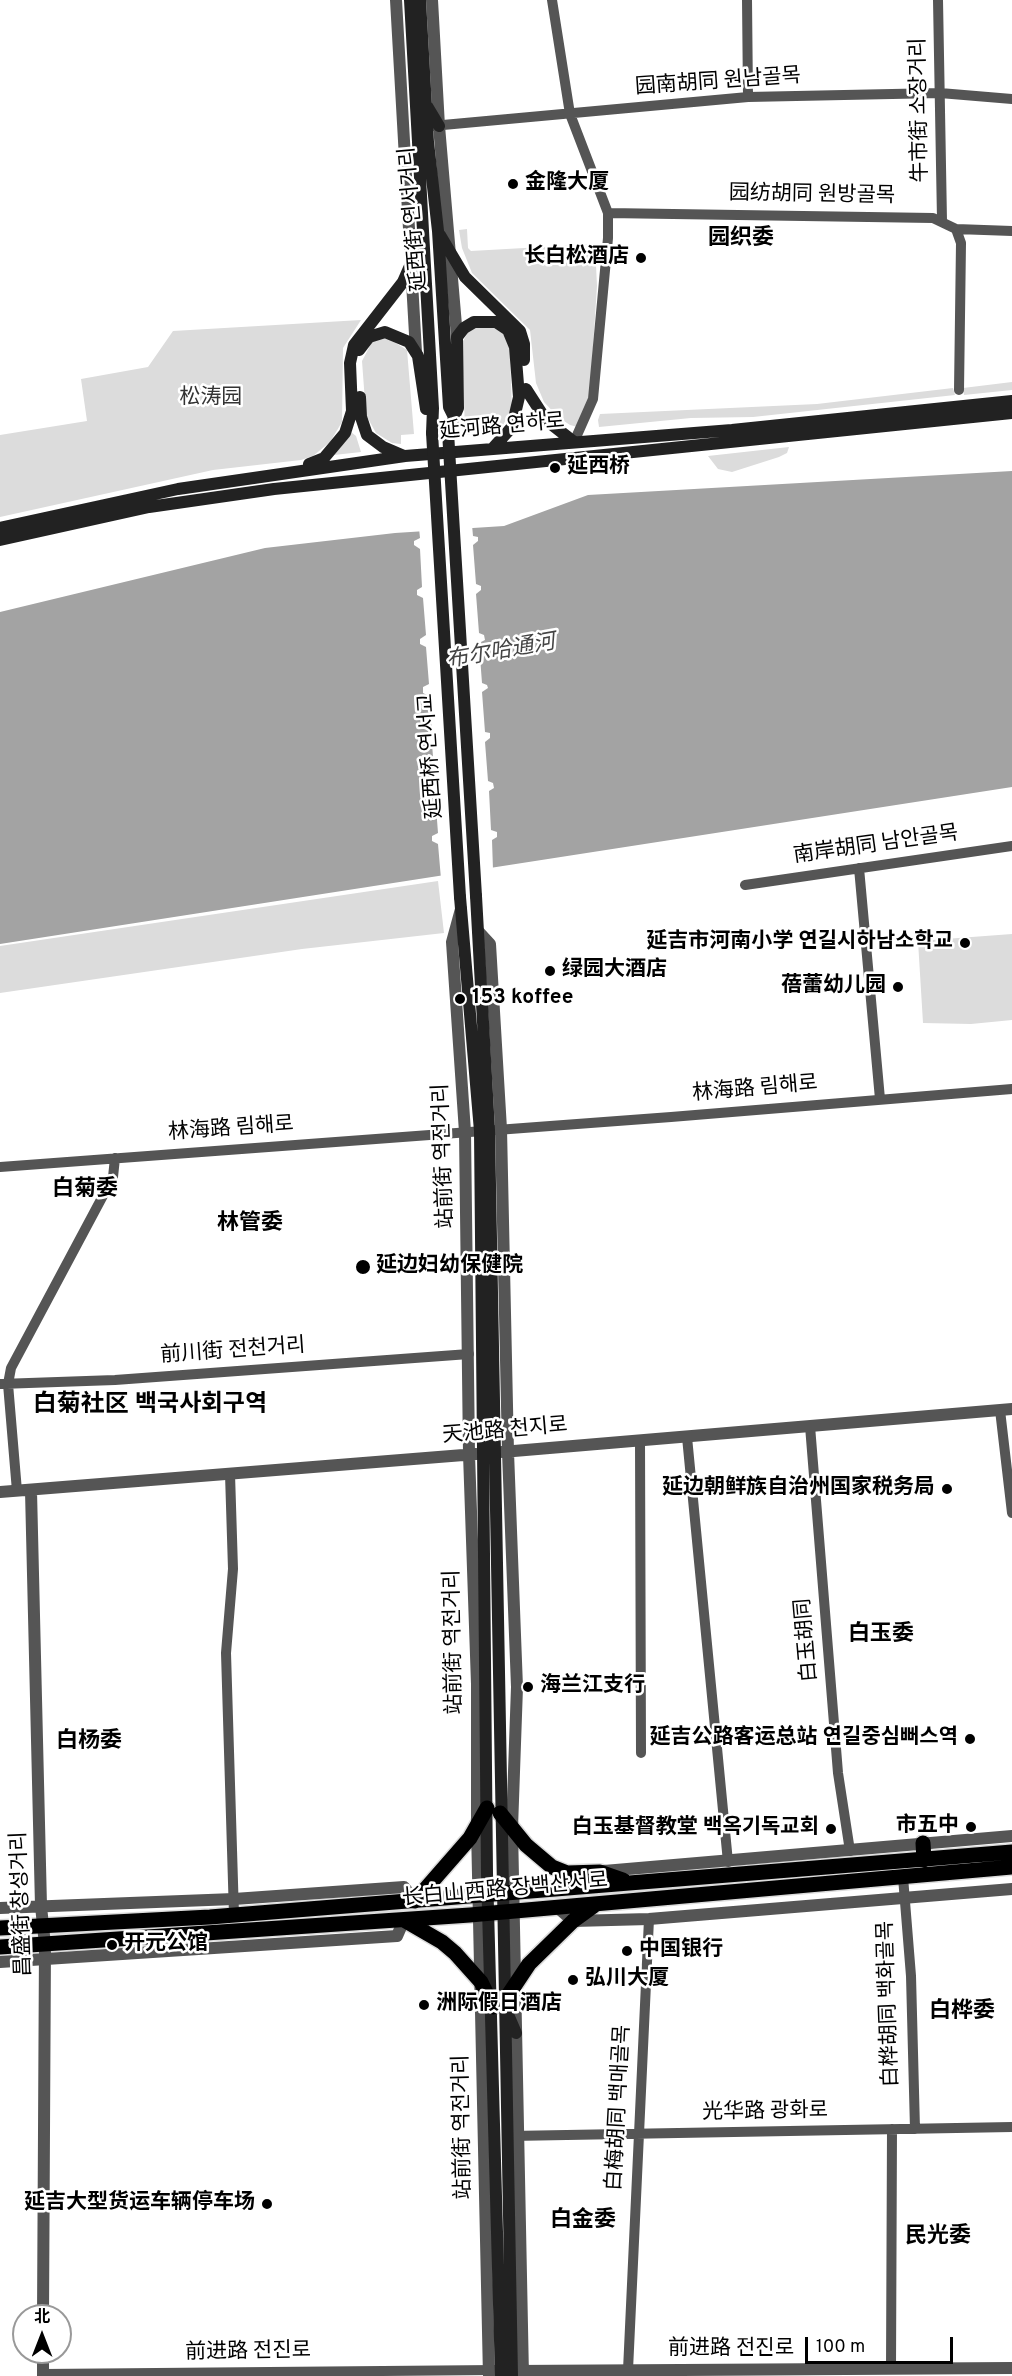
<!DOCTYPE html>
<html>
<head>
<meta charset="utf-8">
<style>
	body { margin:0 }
	#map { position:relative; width:1012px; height:2376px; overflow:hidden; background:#fff; font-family:Overpass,"Noto Sans SC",sans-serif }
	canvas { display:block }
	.north { position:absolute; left:12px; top:2304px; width:60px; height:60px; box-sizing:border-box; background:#fff; border:2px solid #999; border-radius:50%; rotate:0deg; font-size:16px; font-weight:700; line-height:24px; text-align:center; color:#000 }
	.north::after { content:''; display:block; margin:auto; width:21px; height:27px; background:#000; clip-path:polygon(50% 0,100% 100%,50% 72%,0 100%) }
	.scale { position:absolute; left:805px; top:2337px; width:148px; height:27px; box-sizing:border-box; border:3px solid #000; border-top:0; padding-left:8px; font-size:18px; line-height:21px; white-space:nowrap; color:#000; -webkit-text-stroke:4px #fff; paint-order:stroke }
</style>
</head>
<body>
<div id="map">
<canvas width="1012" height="2376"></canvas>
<div class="north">北</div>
<div class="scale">100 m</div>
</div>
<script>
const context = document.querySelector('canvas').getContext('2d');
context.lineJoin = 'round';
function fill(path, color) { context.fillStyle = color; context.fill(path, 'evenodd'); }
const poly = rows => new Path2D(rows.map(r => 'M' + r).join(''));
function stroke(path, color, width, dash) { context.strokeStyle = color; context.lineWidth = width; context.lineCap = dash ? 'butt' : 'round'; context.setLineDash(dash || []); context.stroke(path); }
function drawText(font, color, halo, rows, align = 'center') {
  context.font = font + ' Overpass,"Noto Sans SC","Noto Sans KR",sans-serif'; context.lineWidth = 5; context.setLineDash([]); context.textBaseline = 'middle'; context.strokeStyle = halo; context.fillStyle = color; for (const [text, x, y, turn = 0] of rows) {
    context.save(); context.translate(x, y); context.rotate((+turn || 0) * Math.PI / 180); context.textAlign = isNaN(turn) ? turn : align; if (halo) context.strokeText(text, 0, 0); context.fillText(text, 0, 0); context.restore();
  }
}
fill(poly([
	[467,229,468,248,471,251,595,244,597,286,590,394,578,427,570,425,558,417,544,402,536,383,530,330,472,273,462,248,459,230],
	[361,320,343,348,342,422,330,442,313,456,301,460,213,470,0,517,0,435,87,421,81,379,148,367,173,331],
	[476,326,491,326,503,333,509,343,510,354,512,408,501,429,490,435,466,435,465,431,462,343,468,332],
	[386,337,407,350,414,434,401,435,401,444,392,443,376,433,366,415,362,361,372,342],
	[1012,382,1012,390,964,395,963,388],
	[953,388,955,395,753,417,691,418,599,427,598,420,600,414,817,404],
	[351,432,356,436,361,452,334,455],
	[789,447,787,453,779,457,732,472,718,469,708,456],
	[438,881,444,933,302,949,0,993,0,946],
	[1012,934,1012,1020,971,1024,923,1023,918,941]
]), '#dcdcdc');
fill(poly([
	[1012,471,1012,787,0,944,0,612,265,548,395,533,504,526,588,495]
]), '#a3a3a3');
fill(poly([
	[472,525,473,536,478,537,478,541,473,545,476,584,481,586,481,590,476,594,479,633,484,635,485,640,479,643,482,683,487,685,488,688,482,692,485,732,490,733,490,738,485,742,488,781,493,783,494,788,489,791,491,830,497,832,497,837,492,840,493,870,441,879,438,844,432,841,432,836,438,833,435,794,429,792,429,786,435,782,432,744,426,742,426,737,432,733,429,696,423,693,423,687,429,684,426,647,420,644,420,639,426,635,423,598,417,595,417,590,422,587,420,549,414,545,414,541,420,538,419,528]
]), '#fff');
const primary = poly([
	[500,1813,526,1845,552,1867,567,1873,600,1872,623,1880],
	[923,1843,924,1860],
	[415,1901,470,1838,487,1808],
	[404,1920,442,1942,455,1953,481,1982,493,2007],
	[0,1928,210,1917,1012,1852],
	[0,1947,470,1915,1012,1867],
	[503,2003,529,1964,573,1921,595,1905]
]);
stroke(primary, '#dbdbdb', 18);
stroke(poly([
	[552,0,570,114,608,213,608,238,593,399,574,442],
	[747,0,748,97],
	[938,0,942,220],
	[432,126,748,97,940,93,1012,99],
	[608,213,933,218,956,229,1012,231],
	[956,229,961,243,959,390],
	[859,868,880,1099],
	[745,885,1012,846],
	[0,1167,671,1117,1012,1089],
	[0,1384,115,1380,469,1354],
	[1000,1410,1012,1513],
	[810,1426,838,1773,850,1851],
	[687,1437,728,1862],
	[640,1441,641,1753],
	[230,1474,233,1569,226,1653,234,1915],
	[17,1491,8,1384,11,1368,113,1177,115,1158],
	[903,1877,911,1976,915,2129],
	[511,2136,1012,2127],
	[891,2369,892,2129],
	[628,2370,649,1919],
	[43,2374,496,2370]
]), '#555', 10);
stroke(poly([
	[396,0,416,352],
	[432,0,439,126,457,337],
	[461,909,452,942,465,1132,469,1454,477,1684,477,1829,489,2376],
	[478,931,490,944,501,1129,508,1452,517,1687,512,1828,523,2376],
	[502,1452,1012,1409],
	[31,1491,41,1906,45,1945,43,2316],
	[0,1492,476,1454],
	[604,1871,1012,1836],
	[0,1908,234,1899,404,1887,415,1901],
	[558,1908,573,1921,649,1919,1012,1889],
	[0,1962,397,1936,404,1920],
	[515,2371,1012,2368],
	[43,2376,43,2352]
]), '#555', 12);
stroke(poly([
	[410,0,433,408,432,433],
	[420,0,428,142,438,231,449,407,454,417],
	[427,106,439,126],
	[440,235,465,277,520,331,524,344,524,360],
	[359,350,369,337,385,332,409,342,418,356,426,409],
	[526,389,546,420,574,442],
	[360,397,361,417,367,435,383,447,404,456],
	[448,432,458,408,457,337,464,328,474,322,496,322,508,330,515,347,519,397,512,427,493,448],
	[309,464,324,458,345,433,352,411,350,363,354,345,403,282,421,241],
	[0,528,178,489,405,456,732,430,1012,401],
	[0,540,149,507,274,489,1012,413],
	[476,896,489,1130,512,2376],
	[460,897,480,1131,487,1873,501,2376],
	[507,2012,516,2033]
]), '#222', 12);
stroke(primary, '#000', 15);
stroke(poly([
	[448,432,476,896],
	[432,433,460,897]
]), '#222', 12);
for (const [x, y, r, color] of [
	[513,184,6,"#000"],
	[641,258,6,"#000"],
	[555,468,6,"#000"],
	[965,943,6,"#000"],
	[550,971,6,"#000"],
	[898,987,6,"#000"],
	[460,999,6,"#000"],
	[363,1267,8,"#000"],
	[947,1489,6,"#000"],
	[528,1687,6,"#000"],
	[970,1739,6,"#000"],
	[971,1827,6,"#000"],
	[831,1829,6,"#000"],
	[112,1945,6,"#000"],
	[627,1951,6,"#000"],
	[573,1980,6,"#000"],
	[424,2005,6,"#000"],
	[267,2204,6,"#000"]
]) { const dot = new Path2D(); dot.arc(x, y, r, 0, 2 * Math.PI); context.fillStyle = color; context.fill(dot); stroke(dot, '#fff', 2); }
drawText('21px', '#000', '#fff', [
	["园南胡同 원남골목",718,83,-4],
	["牛市街 소장거리",921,110,-91],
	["园纺胡同 원방골목",812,196,1],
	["延西街 연서거리",415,219,-95],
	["延河路 연하로",502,428,-5],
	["延西桥 연서교",432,756,-94],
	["南岸胡同 남안골목",876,846,-8],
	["林海路 림해로",755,1090,-5],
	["林海路 림해로",231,1130,-4],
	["站前街 역전거리",445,1156,-92],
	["前川街 전천거리",233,1352,-4],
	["天池路 천지로",505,1432,-5],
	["白玉胡同",808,1640,-95],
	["站前街 역전거리",455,1642,-91],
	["长白山西路 장백산서로",505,1891,-5],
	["昌盛街 창성거리",23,1904,-92],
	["白桦胡同 백화골목",890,2004,-92],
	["白梅胡同 백매골목",620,2108,-87],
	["光华路 광화로",765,2113,-1],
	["站前街 역전거리",464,2127,-91],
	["前进路 전진로",731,2350],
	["前进路 전진로",248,2353,-1]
]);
drawText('bold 21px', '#000', '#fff', [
	["金隆大厦",525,184],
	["长白松酒店",629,258,"right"],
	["延西桥",567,468],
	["延吉市河南小学 연길시하남소학교",953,943,"right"],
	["绿园大酒店",562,971],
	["蓓蕾幼儿园",886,987,"right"],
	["153 koffee",472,999],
	["延边妇幼保健院",376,1267],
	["延边朝鲜族自治州国家税务局",935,1489,"right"],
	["海兰江支行",540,1687],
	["延吉公路客运总站 연길중심뻐스역",958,1739,"right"],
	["市五中",959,1827,"right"],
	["白玉基督教堂 백옥기독교회",819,1829,"right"],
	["开元公馆",124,1945],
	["中国银行",639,1951],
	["弘川大厦",585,1980],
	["洲际假日酒店",436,2005],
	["延吉大型货运车辆停车场",255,2204,"right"]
], 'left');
drawText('21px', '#333', '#fff', [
	["松涛园",211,399]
]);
drawText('bold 22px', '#000', '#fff', [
	["园织委",741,240],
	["白菊委",85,1191],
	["林管委",250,1225],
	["白玉委",881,1636],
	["白杨委",89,1743],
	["白桦委",962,2013],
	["白金委",583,2222],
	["民光委",938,2238]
]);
drawText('italic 22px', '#444', '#fff', [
	["布尔哈通河",501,653,-10]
]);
drawText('bold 24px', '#000', '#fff', [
	["白菊社区 백국사회구역",150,1406]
]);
</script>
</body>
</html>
